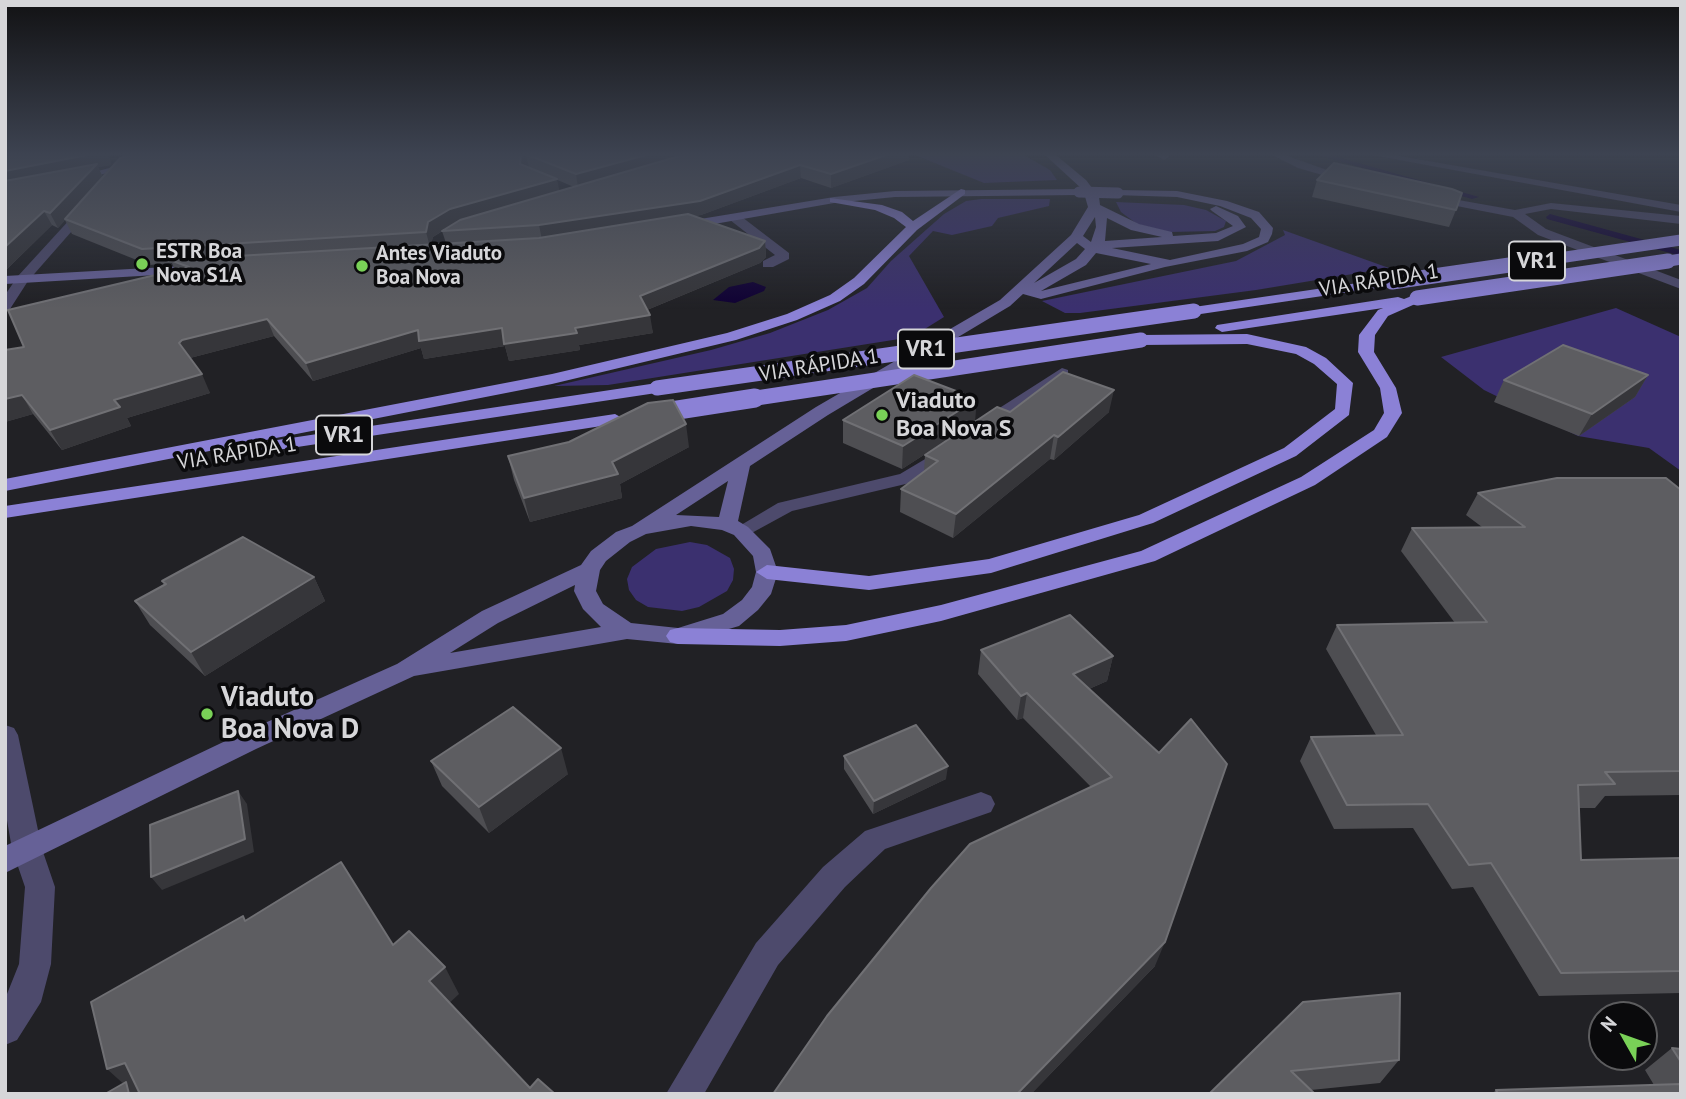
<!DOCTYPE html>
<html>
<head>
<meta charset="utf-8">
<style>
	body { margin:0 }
	#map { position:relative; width:1686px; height:1099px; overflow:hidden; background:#212125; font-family:"PT Sans",sans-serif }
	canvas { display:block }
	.frame { position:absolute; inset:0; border:7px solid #d6d6d9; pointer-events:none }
	.north { position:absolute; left:1588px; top:1001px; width:70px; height:70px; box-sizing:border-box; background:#0a0a0c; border:2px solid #5c5c5e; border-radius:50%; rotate:310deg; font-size:19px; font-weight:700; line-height:28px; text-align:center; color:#d6d6d9 }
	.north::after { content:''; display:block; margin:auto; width:24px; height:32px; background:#79d157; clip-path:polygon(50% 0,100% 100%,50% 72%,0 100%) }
</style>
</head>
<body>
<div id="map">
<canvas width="1686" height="1099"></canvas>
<div class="frame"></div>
<div class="north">N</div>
</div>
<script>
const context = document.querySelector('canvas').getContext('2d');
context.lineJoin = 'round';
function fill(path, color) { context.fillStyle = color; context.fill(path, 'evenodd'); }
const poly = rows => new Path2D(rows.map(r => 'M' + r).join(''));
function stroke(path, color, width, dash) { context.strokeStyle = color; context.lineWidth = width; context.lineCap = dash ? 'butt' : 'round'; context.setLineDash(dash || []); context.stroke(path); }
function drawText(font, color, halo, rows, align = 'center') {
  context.font = font + ' "PT Sans",sans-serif'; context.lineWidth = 7; context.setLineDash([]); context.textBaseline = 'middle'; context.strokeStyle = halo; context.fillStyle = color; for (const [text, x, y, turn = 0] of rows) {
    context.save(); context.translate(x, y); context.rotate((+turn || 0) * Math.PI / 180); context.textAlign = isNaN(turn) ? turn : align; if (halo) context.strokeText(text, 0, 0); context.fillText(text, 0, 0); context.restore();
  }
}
fill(poly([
	[915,155,1024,155,1050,170,1057,180,984,183],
	[981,199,1050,199,1049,206,998,218,992,226,952,235,933,231,909,256,944,317,912,337,608,385,554,386,711,350,770,333,828,310,867,288,891,261,944,214,966,201],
	[1116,202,1184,205,1206,210,1226,221,1224,227,1215,231,1169,232,1137,224,1121,212],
	[1283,230,1389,268,1256,290,1080,313,1065,313,1042,301,1236,261,1285,235],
	[1616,308,1681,337,1681,471,1649,448,1578,436,1484,390,1441,357],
	[690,542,707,545,730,558,734,569,733,580,727,591,699,607,682,611,648,607,636,600,629,590,627,579,632,567,656,549]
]), '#3b306f');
fill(poly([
	[753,282,766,287,764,291,735,303,713,300,729,287]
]), '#0f0033');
fill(poly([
	[1318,155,1330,155,1479,197,1472,199,1318,155],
	[1550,214,1681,250,1681,256,1547,219,1546,217,1550,214]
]), '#0f0033');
fill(poly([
	[1155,155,1168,155,1169,157,1164,160,1155,155],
	[1372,155,1394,155,1681,205,1681,212,1372,155],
	[730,214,738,214,789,253,789,259,773,267,763,267,763,261,775,255,730,220,730,214],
	[1062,368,1068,370,1068,376,988,431,976,431,973,427,976,423,1062,368],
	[947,446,956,451,953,455,914,482,792,511,748,535,741,537,731,531,778,503,900,474,947,446],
	[981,792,991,796,995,804,991,812,885,849,845,887,778,965,704,1094,666,1094,756,943,823,867,865,831,981,792]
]), '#4d4a6c');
fill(poly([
	[1272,155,1285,155,1355,180,1350,183,1298,168,1272,155],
	[1430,195,1515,210,1551,203,1681,216,1681,224,1551,209,1525,214,1546,229,1681,280,1681,289,1538,235,1513,217,1426,200,1426,196,1430,195],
	[83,205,93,207,28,281,10,309,5,310,5,295,18,276,83,205],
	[5,725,14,728,18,735,42,849,55,887,51,964,41,1002,17,1040,5,1045,5,999,19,964,25,887,12,849,5,809,5,725]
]), '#4d4a6c');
fill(poly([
	[158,155,175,155,73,182,68,179,158,155],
	[1045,155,1056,155,1086,180,1099,197,1100,205,1139,224,1172,232,1173,236,1216,233,1233,226,1212,211,1210,209,1216,206,1238,216,1246,227,1218,241,1112,248,1170,260,1243,244,1259,237,1261,229,1251,218,1220,206,1177,197,1114,195,1114,191,1118,190,1177,191,1227,201,1259,212,1273,228,1272,234,1268,242,1247,251,1165,267,1041,299,1023,294,1010,306,828,415,750,466,738,521,748,527,770,549,778,572,771,594,758,610,739,626,678,644,627,639,414,676,256,749,5,873,5,846,238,735,397,664,482,611,581,565,591,551,616,532,632,526,816,407,1000,300,1071,235,1088,207,1084,193,1079,195,895,197,834,203,680,230,674,226,676,223,834,197,895,191,1082,189,1045,155],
	[1095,217,1096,227,1091,242,1083,236,1095,217],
	[1107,218,1131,230,1162,237,1105,241,1107,218],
	[1077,243,1085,249,1076,259,1034,283,1077,243],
	[1096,253,1151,264,1041,291,1086,265,1096,253],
	[728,481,719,517,676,515,728,481],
	[691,526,722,530,734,535,753,556,756,572,752,587,742,600,723,614,678,628,631,623,603,604,596,591,600,570,606,561,630,542,646,534,691,526],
	[575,585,574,591,583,609,601,627,450,653,498,623,575,585],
	[202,265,209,269,207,272,5,284,5,276,202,265]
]), '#666197');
fill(poly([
	[961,189,965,190,965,194,917,230,864,284,840,301,797,320,736,340,552,384,5,491,5,479,552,374,727,333,787,314,830,295,854,278,906,227,894,218,875,210,830,202,830,198,882,205,902,212,913,221,961,189],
	[1392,278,1399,282,1397,285,1194,315,1187,311,1194,307,1392,278],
	[1417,294,1424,298,1422,301,1388,316,1375,335,1374,352,1396,388,1402,413,1387,437,1315,485,1155,561,941,621,846,641,780,646,678,644,670,642,666,636,670,630,678,628,780,630,846,625,941,605,1141,551,1301,477,1374,430,1384,413,1380,388,1358,352,1359,335,1378,310,1383,308,1222,332,1215,328,1217,325,1398,297,1404,299,1417,294],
	[1247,334,1306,347,1326,358,1353,383,1349,415,1296,456,1153,523,991,573,869,590,767,579,756,572,767,565,869,576,989,559,1139,515,1284,448,1335,409,1337,384,1314,364,1296,354,1247,344,1141,345,1133,340,1141,335,1247,334],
	[657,383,663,384,663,392,264,452,255,447,264,442,657,383],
	[615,414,624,419,621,423,5,518,5,506,615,414]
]), '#8b81d6');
stroke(poly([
	[1079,192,1118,193]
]), '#666197', 11);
stroke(poly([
	[1525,263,1681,240],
	[1657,263,1681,259]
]), '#8b81d6', 11);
stroke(poly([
	[1392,282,1537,261],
	[1417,298,1668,261],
	[657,388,1194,311],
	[743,400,1141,340]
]), '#8b81d6', 15);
stroke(poly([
	[652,414,755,398]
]), '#8b81d6', 19);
fill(poly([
	[5,155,109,155,111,165,98,167,103,177,124,157,123,155,909,155,909,160,831,188,801,178,701,215,694,216,765,241,766,257,760,263,647,310,653,333,579,345,580,350,509,361,505,346,424,359,421,348,313,381,274,336,190,358,210,393,127,418,131,426,62,450,33,414,5,422,24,347,175,271,172,263,149,265,72,234,65,220,58,228,52,225,5,271],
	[529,168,574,187,559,191],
	[452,225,442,231,446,243,431,244,433,237],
	[1317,180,1456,210,1449,227,1312,197],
	[1648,375,1635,397,1579,436,1494,402,1504,380],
	[1010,412,1109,412,1054,460,1050,459,953,538,900,512,901,489,924,472,925,455],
	[843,420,975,422,902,469,843,443],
	[689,447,620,484,622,498,530,522,514,480,508,456],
	[1681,490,1681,795,1605,796,1595,808,1579,808,1581,860,1681,858,1681,993,1539,996,1473,887,1452,889,1413,828,1334,829,1300,761,1311,737,1376,735,1326,649,1337,625,1455,623,1401,551,1412,528,1482,527,1466,515,1478,493],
	[314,577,325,601,205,676,150,625,135,601,164,585,162,581],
	[981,650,1113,656,1107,681,1089,689,1159,753,1155,966,1031,1094,773,1094,1091,787,1023,718,1017,720,978,674],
	[844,756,946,779,873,814,844,769],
	[431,761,568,774,489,833,442,786],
	[1303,1002,1399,1060,1380,1083,1311,1090,1209,1094],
	[1672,1048,1681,1049,1681,1094,1492,1094,1496,1090,1654,1085,1645,1070]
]), '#4e4e52');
fill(poly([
	[87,155,109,155,111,165,98,167,103,178,58,228,50,213,5,186,5,171],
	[521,155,526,155,529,168,520,164],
	[646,155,694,155,578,188,576,174],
	[886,155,909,155,909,160,831,188,831,174],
	[800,165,801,178,701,215,542,240,539,225],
	[557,179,560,193,454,223,433,237,430,247,426,232,428,222,450,209],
	[44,211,52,225,5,271,5,247],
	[765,241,766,257,760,263,642,312,640,296],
	[650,315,653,333,579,345,580,350,509,361,505,346,424,359,421,348,313,381,306,363,418,330,502,328,575,328],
	[267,319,274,336,190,358,179,343,182,340],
	[202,374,210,393,127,418,131,426,62,450,50,430,114,400],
	[1648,375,1635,397,1579,436,1592,414],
	[1114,390,1109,412,1054,460,1058,437],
	[22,395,33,414,5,422,5,399],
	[977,399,975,422,902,469,903,446],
	[686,424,689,447,620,484,622,498,530,522,524,498,612,462],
	[1054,435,1050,459,953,538,956,514],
	[314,577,325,601,205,676,191,652],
	[1113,656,1107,681,1068,698,1073,674],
	[1027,693,1023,718,1017,720,1021,696],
	[561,748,568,774,489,833,479,807],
	[948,766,946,779,873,814,874,801],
	[238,791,247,804,254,852,162,890,151,877],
	[1165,942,1155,966,1031,1094,1017,1094],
	[445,967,459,994,444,1008,429,981],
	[125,1063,140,1094,129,1094,127,1087,107,1069]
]), '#36363a');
const building = poly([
	[5,155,87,155,5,171,5,155],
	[130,155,523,155,521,155,520,164,557,179,450,209,428,222,426,232,142,249,65,219,120,158,130,155],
	[528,155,646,155,576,174,528,155],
	[683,155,886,155,831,174,800,165,700,201,539,225,442,231,460,220,683,155],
	[1334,163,1452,189,1462,193,1456,210,1317,180,1334,163],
	[97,164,50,213,44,211,5,247,5,181,97,164],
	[688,214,765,241,759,248,640,296,650,315,575,328,577,333,504,344,502,328,419,341,418,330,306,363,267,319,182,340,179,343,202,374,114,400,120,407,50,430,22,395,5,399,5,350,24,347,8,310,189,267,170,260,539,238,688,214],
	[1563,345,1648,375,1592,414,1504,380,1563,345],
	[1063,372,1114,390,1058,437,1054,435,956,514,901,489,938,461,925,455,997,407,1010,412,1063,372],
	[914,375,977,399,903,446,843,420,914,375],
	[673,400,686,424,612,462,618,474,524,498,508,456,569,442,648,403,673,400],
	[1557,478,1666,478,1681,490,1681,771,1605,772,1615,784,1578,785,1581,860,1681,858,1681,971,1561,973,1491,863,1469,865,1428,804,1347,805,1311,737,1403,735,1337,625,1487,622,1412,528,1525,527,1478,493,1557,478],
	[243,537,314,577,191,652,135,601,166,584,162,581,243,537],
	[1070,615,1113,656,1073,674,1159,753,1191,719,1227,764,1165,942,1017,1094,773,1094,827,1016,931,888,970,844,1112,777,1027,693,1021,696,981,650,1070,615],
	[513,707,561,748,479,807,431,761,513,707],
	[916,725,948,766,874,801,844,756,916,725],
	[238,791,245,839,151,877,150,825,238,791],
	[341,862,393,945,409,931,445,967,429,981,530,1088,538,1079,555,1094,140,1094,125,1063,107,1069,91,1002,243,916,245,921,341,862],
	[1400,993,1399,1060,1291,1071,1315,1094,1209,1094,1303,1002,1400,993],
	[1672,1048,1681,1049,1681,1062,1672,1048],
	[126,1082,129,1094,105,1094,126,1082],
	[1681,1084,1681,1094,1498,1094,1496,1090,1681,1084]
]);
fill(building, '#5d5d61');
stroke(building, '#707074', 2);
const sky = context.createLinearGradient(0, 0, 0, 309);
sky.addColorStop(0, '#121214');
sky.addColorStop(0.5, '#3d4351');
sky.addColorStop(1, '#3d435100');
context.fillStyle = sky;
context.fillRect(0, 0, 1686, 309);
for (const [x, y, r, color] of [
	[142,264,7,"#79d157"],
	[362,266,7,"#79d157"],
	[882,415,7,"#79d157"],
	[207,714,7,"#79d157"]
]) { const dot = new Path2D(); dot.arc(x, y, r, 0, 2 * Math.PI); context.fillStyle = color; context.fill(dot); stroke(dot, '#0a0a0c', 2.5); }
drawText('bold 21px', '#d6d6d9', '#0a0a0c', [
	["ESTR Boa",156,252],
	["Nova S1A",156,276],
	["Antes Viaduto",376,254],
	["Boa Nova",376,278]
], 'left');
drawText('21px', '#d6d6d9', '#0a0a0c', [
	["VIA RÁPIDA 1",1379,281,-9],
	["VIA RÁPIDA 1",819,366,-9],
	["VIA RÁPIDA 1",237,454,-9]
]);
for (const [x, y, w] of [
	[1537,261,56],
	[926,349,56],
	[344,435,56]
]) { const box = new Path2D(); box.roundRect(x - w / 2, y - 19.5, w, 39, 5); context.fillStyle = '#0a0a0c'; context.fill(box); stroke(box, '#d6d6d9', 2); }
drawText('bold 23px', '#d6d6d9', null, [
	["VR1",1537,261],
	["VR1",926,349],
	["VR1",344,435]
]);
drawText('bold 24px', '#d6d6d9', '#0a0a0c', [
	["Viaduto",896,401],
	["Boa Nova S",896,429]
], 'left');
drawText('bold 28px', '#d6d6d9', '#0a0a0c', [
	["Viaduto",221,698],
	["Boa Nova D",221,730]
], 'left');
</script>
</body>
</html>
